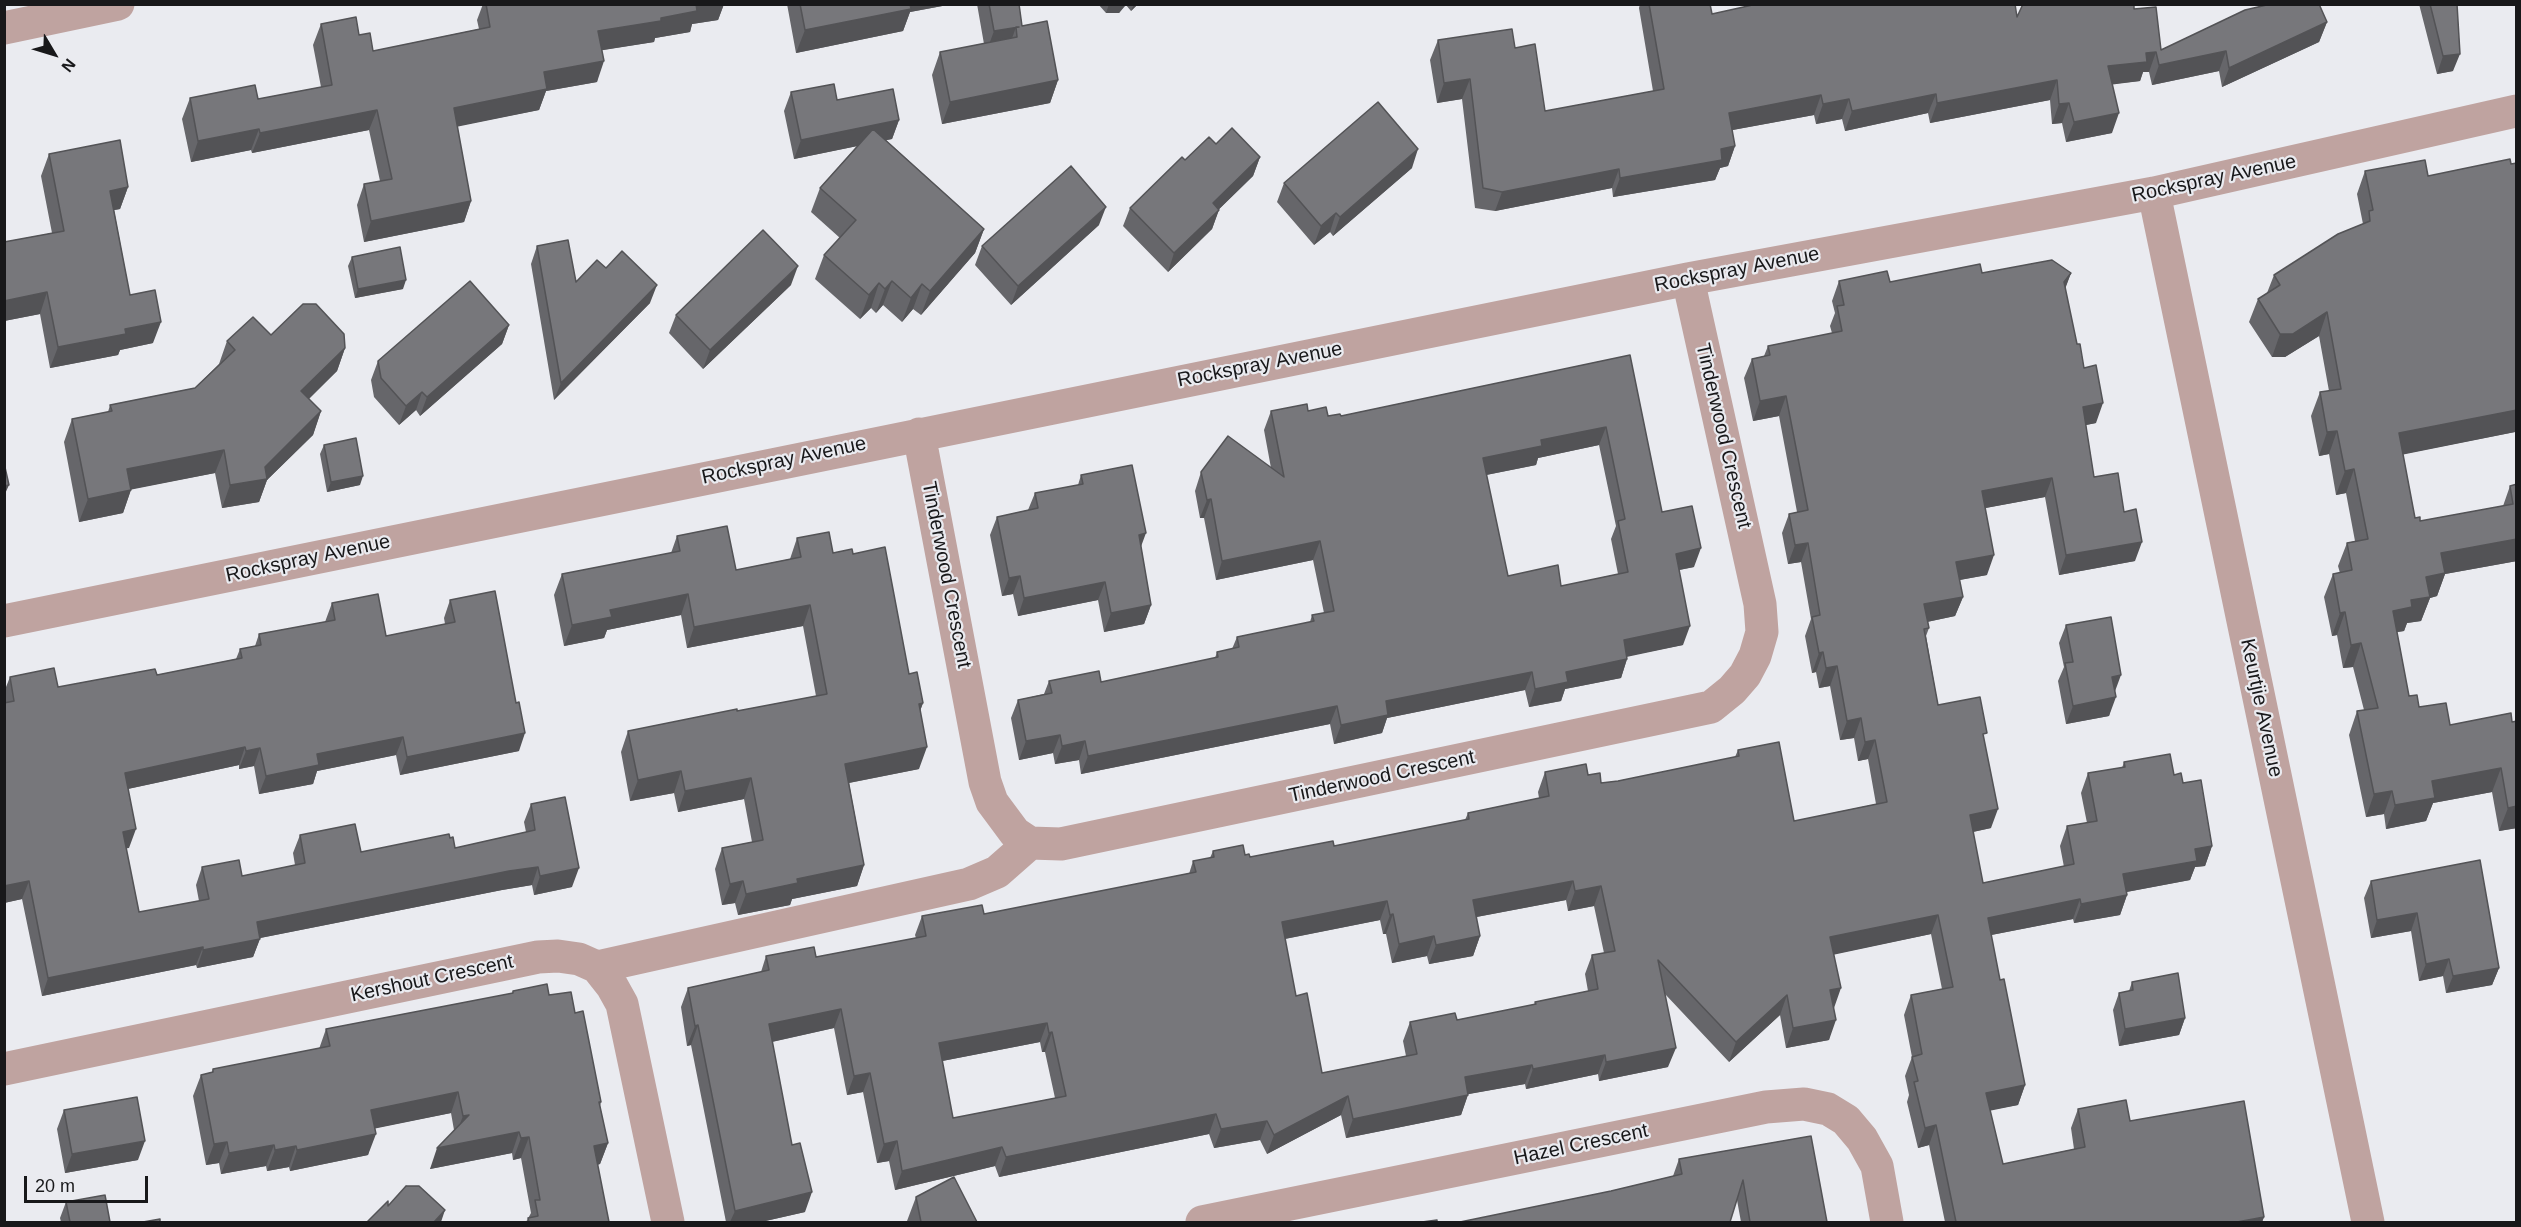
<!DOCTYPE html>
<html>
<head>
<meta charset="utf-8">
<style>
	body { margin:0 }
	#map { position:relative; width:2521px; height:1227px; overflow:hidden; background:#eaebf0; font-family:Arial,sans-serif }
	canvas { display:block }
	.frame { position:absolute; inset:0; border:6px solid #18181a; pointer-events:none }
	.north { position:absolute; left:24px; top:24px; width:60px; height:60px; -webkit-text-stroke:4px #eaebf0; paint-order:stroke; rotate:128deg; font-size:16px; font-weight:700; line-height:24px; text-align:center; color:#18181a }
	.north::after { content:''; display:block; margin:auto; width:21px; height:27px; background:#18181a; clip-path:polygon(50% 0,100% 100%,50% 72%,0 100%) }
	.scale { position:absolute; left:24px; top:1176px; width:124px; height:27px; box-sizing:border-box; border:3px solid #18181a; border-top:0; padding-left:8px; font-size:18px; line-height:21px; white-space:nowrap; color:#18181a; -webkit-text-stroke:4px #eaebf0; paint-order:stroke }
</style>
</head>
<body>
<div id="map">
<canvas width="2521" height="1227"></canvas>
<div class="frame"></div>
<div class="north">N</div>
<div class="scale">20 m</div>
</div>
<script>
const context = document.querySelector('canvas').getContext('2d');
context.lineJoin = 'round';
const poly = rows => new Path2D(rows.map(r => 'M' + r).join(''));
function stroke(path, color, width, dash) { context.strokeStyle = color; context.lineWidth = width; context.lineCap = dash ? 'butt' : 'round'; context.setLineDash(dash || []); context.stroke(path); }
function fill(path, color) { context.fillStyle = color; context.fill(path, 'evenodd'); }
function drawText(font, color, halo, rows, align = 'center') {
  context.font = font + ' Arial,sans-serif'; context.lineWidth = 4.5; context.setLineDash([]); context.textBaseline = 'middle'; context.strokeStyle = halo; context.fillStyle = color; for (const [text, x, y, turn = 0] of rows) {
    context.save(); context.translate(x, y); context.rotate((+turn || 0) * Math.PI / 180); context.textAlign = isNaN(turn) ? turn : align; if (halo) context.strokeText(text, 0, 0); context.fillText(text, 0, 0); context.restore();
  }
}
stroke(poly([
	[4,28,118,4],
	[2154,193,2368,1222],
	[919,434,985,782,992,802,1015,833,1030,843,1061,844,1711,707,1732,690,1745,675,1755,656,1762,632,1760,604,1688,279],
	[4,621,1688,279,2154,193,2516,111],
	[597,967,969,884,997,872,1030,843],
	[4,1069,538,957,558,956,579,959,597,967,612,986,622,1004,668,1222],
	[1202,1222,1766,1107,1804,1104,1828,1109,1846,1120,1862,1139,1877,1166,1887,1222]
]), '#bfa3a0', 33);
fill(poly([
	[483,4,724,4,718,20,692,24,690,32,655,38,654,42,602,50,597,82,546,91,539,110,457,126,471,201,464,222,364,242,357,205,364,184,380,181,369,130,252,153,251,150,191,162,182,119,190,98,258,99,321,87,313,45,321,24,359,35,373,51,479,29,477,20],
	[787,4,953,4,910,12,903,31,796,53],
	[977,4,1019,4,1022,26,1058,80,1050,103,942,124,932,75,940,52,984,44],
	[1098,4,1138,4,1131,11,1126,5,1119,13,1106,13],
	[1640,4,1710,4,1712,14,2017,17,2134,9,2161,50,2327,22,2319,42,2222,87,2219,71,2152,85,2149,72,2143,72,2140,81,2112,84,2112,133,2066,142,2062,123,2052,124,2050,100,1930,123,1928,113,1845,131,1842,119,1816,124,1814,115,1732,130,1735,146,1728,166,1720,168,1715,180,1613,197,1612,188,1495,211,1475,208,1462,99,1437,103,1430,60,1438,40,1515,48,1545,111,1653,91,1639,8],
	[2419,4,2457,4,2453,71,2437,74],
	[791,92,837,100,899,120,892,139,886,140,984,229,975,253,921,315,913,309,902,322,883,305,876,313,871,308,860,319,815,279,824,255,840,238,811,212,820,188,857,146,794,159,784,111],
	[1216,144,1260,157,1253,176,1219,209,1212,229,1168,272,1123,226,1130,208,1185,160],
	[49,154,128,187,120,209,114,210,130,295,153,343,120,350,118,355,50,368,40,314,4,321,4,242,52,233,41,176],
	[2517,163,2517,440,2515,432,2403,454,2415,518,2420,521,2503,506,2510,486,2517,484,2517,561,2445,574,2437,596,2430,598,2421,621,2407,623,2404,631,2397,632,2409,696,2419,707,2450,725,2511,713,2517,828,2499,831,2492,792,2433,803,2426,821,2386,829,2384,814,2366,817,2349,735,2357,711,2364,710,2353,667,2343,668,2337,635,2332,636,2324,597,2333,574,2340,573,2338,566,2347,543,2355,541,2346,493,2336,495,2329,454,2319,456,2311,416,2320,392,2329,391,2319,336,2285,357,2272,357,2249,322,2258,299,2267,293,2274,275,2363,224,2357,194,2365,171,2428,176],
	[1412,168,1333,236,1330,232,1314,245,1277,202,1284,183],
	[1099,225,1011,305,975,265,982,246],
	[537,246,576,282,606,268,650,303,554,400,531,264],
	[352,257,403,289,355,298,348,266],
	[1982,273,2071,273,2065,288,2077,344,2084,368,2096,423,2086,425,2094,477,2124,512,2135,561,2059,575,2045,497,1985,508,1987,575,1959,580,1963,597,1955,616,1927,622,1929,628,1926,636,1938,705,1984,741,1991,828,1973,832,1983,883,2064,867,2060,846,2067,826,2087,823,2081,793,2088,773,2122,768,2124,762,2174,775,2183,783,2212,846,2205,866,2195,867,2190,880,2126,892,2127,895,2120,915,2074,923,2073,919,1991,935,2000,980,2025,1085,2018,1105,1990,1110,2003,1164,2074,1149,2071,1128,2078,1109,2130,1121,2264,1217,2262,1222,1945,1222,1929,1145,1918,1148,1907,1102,1909,1095,1905,1076,1912,1057,1904,1015,1911,995,1942,989,1931,934,1834,954,1834,1008,1829,1040,1786,1048,1780,1015,1729,1062,1665,994,1668,1067,1599,1081,1598,1074,1526,1089,1525,1084,1468,1094,1461,1115,1346,1138,1341,1115,1267,1154,1260,1140,1214,1148,1209,1134,999,1177,995,1166,895,1190,889,1161,877,1163,863,1092,847,1095,834,1028,772,1042,805,1212,761,1222,726,1222,691,1045,687,1046,681,1007,688,988,761,972,766,956,816,957,916,938,915,935,922,916,984,914,1189,874,1193,861,1210,858,1213,851,1245,855,1250,857,1334,846,1465,820,1468,813,1539,798,1538,792,1545,772,1588,775,1601,783,1618,781,1735,757,1738,750,1794,821,1876,804,1868,759,1858,761,1854,738,1840,740,1830,686,1819,688,1816,672,1812,673,1805,636,1811,619,1801,562,1788,564,1782,533,1789,514,1797,512,1779,416,1753,421,1744,378,1752,359,1764,356,1768,346,1832,333,1830,326,1835,313,1832,301,1839,281,1890,282],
	[1566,900,1568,911,1594,906,1604,953,1592,955,1585,974,1588,991,1535,1002,1534,1005,1457,1020,1410,1022,1403,1041,1406,1056,1322,1073,1296,996,1285,939,1380,920,1383,934,1386,934,1392,963,1427,956,1429,964,1473,956,1480,936,1476,917],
	[1040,1042,1042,1052,1045,1052,1055,1098,953,1118,942,1061],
	[791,285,703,369,669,333,676,315],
	[509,325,502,344,420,416,416,410,399,425,374,397,371,380,378,361],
	[271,335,345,348,337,371,309,399,321,411,313,435,267,480,259,502,222,508,215,473,131,489,123,513,79,522,64,442,72,419,108,412,110,405,195,388,219,364,227,341],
	[1630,355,1662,512,1694,567,1679,570,1683,645,1627,656,1627,659,1621,678,1565,689,1561,701,1529,707,1525,690,1387,718,1382,733,1334,744,1330,724,1081,774,1079,760,1055,764,1053,753,1019,760,1011,718,1018,700,1044,694,1049,681,1101,682,1215,658,1217,652,1232,649,1237,637,1310,622,1312,615,1324,613,1313,560,1216,580,1204,518,1200,518,1195,491,1201,472,1271,468,1264,430,1271,411,1308,411,1328,416,1341,416],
	[1599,445,1616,526,1611,539,1618,574,1561,586,1508,576,1486,475,1536,465,1538,458],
	[324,445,360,485,327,492,320,454],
	[1081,475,1141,546,1151,605,1144,624,1104,632,1098,600,1018,616,1013,594,1002,596,990,535,997,517,1028,510,1035,493,1078,485],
	[677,536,736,570,790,559,797,538,833,553,853,554,909,674,923,703,920,711,919,769,849,783,864,865,857,886,792,899,790,905,738,915,735,903,722,905,715,869,722,848,752,842,744,799,678,812,674,793,630,801,621,752,628,731,737,711,816,696,803,626,687,648,681,615,607,630,604,638,564,646,554,595,562,574,671,553],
	[450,600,519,751,400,775,396,755,317,771,313,784,259,794,254,766,239,769,239,765,128,789,129,848,126,848,139,912,199,901,196,885,202,867,242,876,295,865,293,853,300,835,361,852,450,838,455,848,526,832,524,822,531,804,572,887,534,895,532,885,502,890,260,938,253,957,197,968,196,965,42,996,22,899,4,903,4,692,10,677,58,687,157,675,236,659,240,649,255,646,259,634,325,622,332,603,386,636,445,624,444,618],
	[2066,625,2115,692,2109,716,2066,724,2058,681,2064,667,2059,643],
	[2371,881,2499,968,2492,985,2446,993,2443,976,2419,981,2411,931,2371,938,2364,898],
	[2132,982,2185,1018,2179,1035,2119,1046,2113,1010,2119,993,2129,991],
	[513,991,549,995,575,1013,601,1102,600,1106,608,1143,600,1164,597,1165,609,1222,526,1222,531,1213,521,1158,513,1160,512,1153,430,1169,454,1130,451,1113,375,1128,368,1155,290,1171,289,1167,267,1171,266,1166,221,1174,219,1163,206,1165,193,1096,201,1075,212,1072,213,1069,319,1049,326,1029,512,994],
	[64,1110,138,1160,65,1173,57,1129],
	[1811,1136,1827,1222,1741,1222,1737,1200,1611,1191,1673,1176,1679,1159],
	[916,1197,977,1222,907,1222,907,1221],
	[66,1202,110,1222,61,1222,60,1218]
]), '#66666a');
fill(poly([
	[696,4,724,4,718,20,692,24,690,32,655,38,654,42,591,52,598,31,661,18],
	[903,4,953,4,910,12,903,31,796,53,805,30],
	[1109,4,1126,4,1119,13,1106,13],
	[1134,4,1138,4,1131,11],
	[2327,22,2319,42,2222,87,2229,68],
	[1016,27,1008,50,986,53,994,31],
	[2226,51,2219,71,2152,85,2159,65],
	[2156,52,2149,72,2143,72,2140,81,2101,86,2108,66,2146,53],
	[2460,54,2453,71,2437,74,2443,56],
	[604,61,597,82,546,91,539,110,446,129,454,108,544,72],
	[1470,79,1462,99,1437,103,1444,83],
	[1058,80,1050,103,942,124,950,102],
	[2057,80,2050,100,1930,123,1937,103],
	[1936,94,1928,113,1845,131,1852,111],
	[1821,95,1814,115,1722,132,1729,113],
	[1849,99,1842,119,1816,124,1823,104],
	[2069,103,2062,123,2052,124,2059,104],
	[377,110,369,130,252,153,260,133],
	[2119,113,2112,133,2066,142,2074,122],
	[899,120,892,139,794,159,801,140],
	[259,129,251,150,191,162,198,141],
	[1735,146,1728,166,1720,168,1715,180,1613,197,1620,178,1721,149],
	[1418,149,1412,168,1333,236,1340,217],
	[1260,157,1253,176,1206,222,1213,203],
	[1619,169,1612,188,1495,211,1502,192],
	[128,187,120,209,103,212,110,191],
	[471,201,464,222,364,242,371,221],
	[1106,207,1099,225,1011,305,1018,286],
	[1219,210,1212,229,1168,272,1174,253],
	[1336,213,1330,232,1314,245,1321,226],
	[984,229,975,253,921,315,930,291],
	[798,266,791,285,703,369,710,350],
	[2071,273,2064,292,2064,282],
	[406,280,403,289,355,298,358,289],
	[892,281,883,305,876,313,885,289],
	[879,283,871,308,860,319,869,295],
	[922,284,913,309,902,322,911,298],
	[657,285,650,303,554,400,561,383],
	[47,292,40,314,4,321,4,301],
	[2327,312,2319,336,2285,357,2272,357,2280,334],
	[161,322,153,343,120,350,118,355,50,368,58,347,125,329],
	[509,325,502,344,420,416,427,397],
	[345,348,337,371,293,414,301,391],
	[422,392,416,410,399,425,406,406],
	[1786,396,1779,416,1753,421,1760,401],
	[2103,403,2096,423,2076,427,2083,407],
	[2517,410,2517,427,2515,432,2391,457,2399,433],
	[321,411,313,435,267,480,259,502,222,508,230,485,265,467],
	[1606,427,1599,445,1538,458,1536,465,1476,477,1483,458,1541,440],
	[2337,431,2329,454,2319,456,2327,432],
	[224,450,215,473,119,492,127,469],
	[2354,469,2346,493,2336,495,2345,471],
	[363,476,360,485,327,492,331,482],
	[2052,478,2045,497,1975,510,1982,491],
	[9,485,4,496,4,486],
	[131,490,123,513,79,522,88,499],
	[1211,499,1204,518,1200,518,1207,500],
	[1146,533,1139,552,1139,535],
	[2517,539,2517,561,2445,574,2437,596,2430,598,2421,621,2407,623,2404,631,2384,634,2393,611,2411,600,2441,553],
	[1320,541,1313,560,1216,580,1222,561],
	[2142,542,2135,561,2059,575,2066,555],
	[1808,543,1801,562,1788,564,1795,545],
	[1701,548,1694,567,1669,572,1676,554],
	[1994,555,1987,575,1949,582,1956,562],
	[1020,576,1013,594,1002,596,1009,578],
	[1105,582,1098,600,1018,616,1024,598],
	[688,594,681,615,607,630,604,638,564,646,572,625,610,610],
	[1963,597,1955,616,1917,624,1924,604],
	[810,605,803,626,687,648,694,627],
	[1151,605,1144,624,1104,632,1111,613],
	[2345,612,2337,635,2332,636,2340,613],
	[1690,626,1683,645,1617,659,1624,640],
	[2361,643,2353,667,2343,668,2351,645],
	[1823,652,1816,672,1812,673,1819,653],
	[1627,659,1621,678,1565,689,1561,701,1529,707,1535,689,1566,672],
	[1837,666,1830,686,1819,688,1826,668],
	[1532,672,1525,690,1387,718,1382,733,1334,744,1341,725,1386,701],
	[2121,675,2114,694,2112,677],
	[2116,697,2109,716,2066,724,2073,706],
	[923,703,915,724,919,704],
	[1337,706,1330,724,1081,774,1088,756],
	[1861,718,1854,738,1840,740,1847,721],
	[525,733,519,751,400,775,407,757],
	[1060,735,1053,753,1019,760,1026,741],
	[403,737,396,755,317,771,313,784,259,794,266,776,317,754],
	[1875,740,1868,759,1858,761,1865,742],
	[1085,741,1079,760,1055,764,1062,746],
	[245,747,239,765,118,791,125,773],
	[927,747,919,769,838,785,845,764],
	[260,748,254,766,239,769,246,751],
	[2501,768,2492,792,2433,803,2426,821,2386,829,2395,805,2432,781],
	[681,771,674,793,630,801,638,780],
	[751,778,744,799,678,812,685,791],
	[2392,791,2384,814,2366,817,2374,794],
	[2517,806,2517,828,2499,831,2508,808],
	[1998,809,1991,828,1963,834,1970,815],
	[136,829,129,848,116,850,123,832],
	[2212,846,2205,866,2195,867,2190,880,2116,894,2123,874,2195,849],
	[864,865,857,886,792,899,790,905,738,915,746,894,797,879],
	[538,867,532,885,502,890,250,940,257,922,509,871],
	[579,868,572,887,534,895,540,876],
	[29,881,22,899,4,903,4,886],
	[743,881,735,903,722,905,730,884],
	[1573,881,1566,900,1466,919,1473,900],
	[1601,886,1594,906,1568,911,1575,891],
	[2127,895,2120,915,2074,923,2081,904],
	[2080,899,2073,919,1981,937,1988,918],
	[1387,901,1380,920,1274,941,1282,922],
	[2417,913,2411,931,2371,938,2377,920],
	[1393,914,1386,934,1383,934,1390,915],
	[1938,915,1931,934,1823,957,1830,937],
	[1434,936,1427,956,1392,963,1399,944],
	[1480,936,1473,956,1429,964,1436,945],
	[260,939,253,957,197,968,203,950],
	[203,947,196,965,42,996,48,978],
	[2449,959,2443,976,2419,981,2426,964],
	[2499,968,2492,985,2446,993,2453,976],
	[1841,988,1834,1008,1830,990],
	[1787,995,1780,1015,1729,1062,1736,1042],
	[841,1009,834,1028,762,1044,769,1024],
	[2185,1018,2179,1035,2119,1046,2125,1029],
	[1836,1020,1829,1040,1786,1048,1793,1028],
	[1047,1023,1040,1042,932,1063,939,1043],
	[698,1025,691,1045,687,1046,695,1026],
	[1052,1032,1045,1052,1042,1052,1049,1033],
	[1676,1048,1668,1067,1599,1081,1606,1062],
	[1605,1055,1598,1074,1526,1089,1533,1069],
	[1532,1065,1525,1084,1458,1096,1465,1077],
	[870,1073,863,1092,847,1095,854,1076],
	[2025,1085,2018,1105,1979,1113,1986,1093],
	[458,1092,451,1113,363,1131,371,1110],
	[1468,1095,1461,1115,1346,1138,1353,1119],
	[1348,1096,1341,1115,1267,1154,1274,1135],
	[1216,1114,1209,1134,999,1177,1006,1157],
	[469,1115,455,1137,463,1116],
	[1267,1121,1260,1140,1214,1148,1221,1129],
	[1936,1125,1929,1145,1918,1148,1925,1128],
	[519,1132,512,1153,430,1169,437,1148],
	[376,1134,368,1155,290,1171,297,1150],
	[529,1137,521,1158,513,1160,521,1138],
	[145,1141,138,1160,65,1173,72,1154],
	[897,1141,889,1161,877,1163,884,1144],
	[227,1142,219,1163,206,1165,214,1144],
	[608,1143,600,1164,586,1167,594,1146],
	[274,1145,266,1166,221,1174,229,1153],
	[296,1146,289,1167,267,1171,275,1150],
	[1002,1147,995,1166,895,1190,902,1171],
	[812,1192,805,1212,761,1222,730,1222,735,1211],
	[445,1210,441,1222,434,1222],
	[2264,1217,2262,1222,2237,1222]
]), '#535356');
const building = poly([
	[486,4,696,4,697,11,661,18,661,21,598,31,604,61,544,72,547,89,454,108,471,201,371,221,364,184,392,179,377,110,260,133,259,129,198,141,190,98,255,85,258,99,332,85,321,24,356,17,359,35,370,33,373,51,490,27,486,4],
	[800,4,910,4,911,9,805,30,800,4],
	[989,4,1019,4,1022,26,1047,21,1058,80,950,102,940,52,1017,37,1016,27,1019,27,994,31,989,4],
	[1649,4,1710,4,1712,14,1757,4,2015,4,2017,17,2023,4,2134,4,2134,9,2156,7,2161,50,2245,10,2271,4,2319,4,2327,22,2229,68,2226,51,2159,65,2156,52,2146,53,2147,62,2108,66,2119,113,2074,122,2069,103,2059,104,2057,80,1937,103,1936,94,1852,111,1849,99,1823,104,1821,95,1729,113,1735,146,1721,149,1722,160,1620,178,1619,169,1502,192,1483,188,1470,79,1444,83,1438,40,1512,29,1515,48,1535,44,1545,111,1664,89,1649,4],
	[2430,4,2457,4,2460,54,2443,56,2430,4],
	[834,84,837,100,893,89,899,120,801,140,791,92,834,84],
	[1378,102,1418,149,1340,217,1336,213,1321,226,1284,183,1378,102],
	[1232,128,1260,157,1213,203,1219,210,1174,253,1130,208,1182,157,1185,160,1209,137,1216,144,1232,128],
	[873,129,984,229,930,291,922,284,911,298,892,281,885,289,879,283,869,295,824,255,856,220,820,188,873,129],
	[120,140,128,187,110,191,130,295,155,290,161,322,125,329,126,334,58,347,47,292,4,301,4,242,64,231,49,154,120,140],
	[2510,159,2511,164,2517,163,2517,410,2399,433,2415,518,2420,517,2420,521,2513,504,2510,486,2517,484,2517,539,2441,553,2445,573,2426,577,2430,597,2411,600,2412,607,2393,611,2409,696,2417,695,2419,707,2446,703,2450,725,2511,713,2512,722,2517,721,2517,806,2508,808,2501,768,2432,781,2435,798,2395,805,2392,791,2374,794,2357,711,2378,708,2361,643,2351,645,2345,612,2340,613,2333,574,2352,570,2347,543,2368,539,2354,469,2345,471,2337,431,2327,432,2320,392,2341,389,2327,312,2293,334,2280,334,2258,299,2280,285,2274,275,2338,234,2370,221,2369,211,2373,210,2365,171,2425,160,2428,176,2510,159],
	[1071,166,1106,207,1018,286,982,246,1071,166],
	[763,230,798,266,710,350,676,315,763,230],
	[568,240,576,282,597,260,606,268,622,251,657,285,561,383,537,246,568,240],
	[400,247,406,280,358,289,352,257,400,247],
	[2052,260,2071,273,2064,282,2077,344,2080,344,2084,368,2096,365,2103,403,2083,407,2094,477,2118,473,2124,512,2136,509,2142,542,2066,555,2052,478,1982,491,1994,555,1956,562,1963,597,1924,604,1929,628,1924,629,1938,705,1980,697,1987,733,1983,734,1998,809,1970,815,1983,883,2074,864,2067,826,2097,821,2088,773,2125,767,2124,762,2170,754,2174,775,2181,773,2183,783,2201,780,2212,846,2195,849,2197,861,2123,874,2127,895,2081,904,2080,899,1988,918,2000,980,2004,979,2025,1085,1986,1093,2003,1164,2085,1147,2078,1109,2126,1100,2130,1121,2244,1101,2264,1217,2237,1222,1956,1222,1936,1125,1925,1128,1914,1082,1918,1081,1912,1057,1922,1054,1911,995,1953,987,1938,915,1830,937,1841,988,1830,990,1836,1020,1793,1028,1787,995,1736,1042,1658,960,1676,1048,1606,1062,1605,1055,1533,1069,1532,1065,1465,1077,1468,1095,1353,1119,1348,1096,1274,1135,1267,1121,1221,1129,1216,1114,1006,1157,1002,1147,902,1171,897,1141,884,1144,870,1073,854,1076,841,1009,769,1024,792,1145,800,1143,812,1192,735,1211,698,1025,695,1026,688,988,769,970,766,956,814,947,816,957,926,936,922,916,982,905,984,914,1196,872,1193,861,1214,857,1213,851,1243,845,1245,855,1249,854,1250,857,1333,841,1334,846,1469,819,1468,813,1549,796,1545,772,1586,764,1588,775,1600,773,1601,783,1618,781,1739,756,1738,750,1779,742,1794,821,1887,802,1875,740,1865,742,1861,718,1847,721,1837,666,1826,668,1823,652,1819,653,1812,617,1820,615,1808,543,1795,545,1789,514,1808,510,1786,396,1760,401,1752,359,1770,355,1768,346,1842,331,1837,306,1844,305,1839,281,1887,271,1890,282,1980,264,1982,273,2052,260],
	[1573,881,1575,891,1601,886,1615,951,1592,955,1598,989,1535,1002,1536,1004,1457,1020,1455,1013,1410,1022,1417,1054,1322,1073,1307,993,1296,996,1282,922,1387,901,1390,915,1393,914,1399,944,1434,936,1436,945,1480,936,1473,900,1573,881],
	[1047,1023,1049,1033,1052,1032,1066,1096,953,1118,939,1043,1047,1023],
	[470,281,509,325,427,397,422,392,406,406,381,378,378,361,470,281],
	[303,304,316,304,344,334,345,348,301,391,321,411,265,467,267,479,230,485,224,450,127,469,131,490,88,499,72,419,112,411,110,405,195,388,235,350,227,341,253,317,271,335,303,304],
	[1630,355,1662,512,1692,506,1701,548,1676,554,1690,626,1624,640,1627,659,1566,672,1568,682,1535,689,1532,672,1386,701,1388,715,1341,725,1337,706,1088,756,1085,741,1062,746,1060,735,1026,741,1018,700,1052,693,1049,681,1099,671,1101,682,1218,657,1217,652,1239,647,1237,637,1314,621,1312,615,1334,611,1320,541,1222,561,1211,499,1207,500,1201,472,1228,436,1284,477,1271,411,1307,404,1308,411,1326,407,1328,416,1340,414,1341,416,1630,355],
	[1606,427,1625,519,1618,521,1628,572,1561,586,1558,565,1508,576,1483,458,1542,446,1541,440,1606,427],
	[356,438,363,476,331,482,324,445,356,438],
	[4,463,9,485,4,486,4,463],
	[1132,465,1146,533,1139,535,1151,605,1111,613,1105,582,1024,598,1020,576,1009,578,997,517,1038,508,1035,493,1083,484,1081,475,1132,465],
	[727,526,736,570,801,557,797,538,829,532,833,553,852,549,853,554,885,547,909,674,917,672,923,703,919,704,927,747,845,764,864,865,797,879,798,883,746,894,743,881,730,884,722,848,763,840,751,778,685,791,681,771,638,780,628,731,737,709,737,711,827,694,810,605,694,627,688,594,610,610,612,617,572,625,562,574,680,551,677,536,727,526],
	[495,591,516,703,519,702,525,733,407,757,403,737,317,754,319,765,266,776,260,748,246,751,245,747,125,773,136,829,123,832,139,912,209,899,202,867,239,860,242,876,305,863,300,835,355,824,361,852,449,834,450,838,453,837,455,848,535,830,531,804,565,797,579,868,540,876,538,867,509,871,257,922,260,939,203,950,203,947,48,978,29,881,4,886,4,703,14,701,10,677,54,668,58,687,155,669,157,675,242,658,240,649,261,645,259,634,335,620,332,603,378,594,386,636,455,622,450,600,495,591],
	[2111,617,2121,675,2112,677,2116,697,2073,706,2065,663,2073,662,2066,625,2111,617],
	[2480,860,2499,968,2453,976,2449,959,2426,964,2417,913,2377,920,2371,881,2480,860],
	[2178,973,2185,1018,2125,1029,2119,993,2133,990,2132,982,2178,973],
	[547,984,549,995,571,992,575,1013,583,1011,601,1102,599,1102,608,1143,594,1146,609,1222,529,1222,528,1218,538,1216,535,1200,540,1200,529,1137,521,1138,519,1132,437,1148,469,1115,463,1116,458,1092,371,1110,376,1134,297,1150,296,1146,275,1150,274,1145,229,1153,227,1142,214,1144,201,1075,213,1072,213,1069,330,1046,326,1029,513,993,513,991,547,984],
	[137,1097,145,1141,72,1154,64,1110,137,1097],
	[1811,1136,1827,1222,1750,1222,1743,1180,1730,1222,1460,1222,1611,1191,1682,1174,1679,1159,1811,1136],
	[954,1177,977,1222,921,1222,916,1197,954,1177],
	[406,1186,419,1186,445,1210,434,1222,367,1222,388,1201,388,1206,406,1186],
	[105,1195,110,1222,70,1222,66,1202,105,1195],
	[160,1219,160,1222,143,1222,160,1219],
	[1437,1220,1437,1222,1422,1222,1437,1220]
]);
fill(building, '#77777b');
stroke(building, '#535356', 1.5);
drawText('20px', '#18181a', '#eaebf0', [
	["Rockspray Avenue",2214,179,-12],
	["Rockspray Avenue",1737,270,-11],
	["Rockspray Avenue",1260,365,-11],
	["Tinderwood Crescent",1723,436,77],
	["Rockspray Avenue",784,461,-12],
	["Rockspray Avenue",308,559,-12],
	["Tinderwood Crescent",946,575,79],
	["Keurtjie Avenue",2261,708,78],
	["Tinderwood Crescent",1382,777,-12],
	["Kershout Crescent",432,979,-12],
	["Hazel Crescent",1581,1145,-12]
]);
</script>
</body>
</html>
